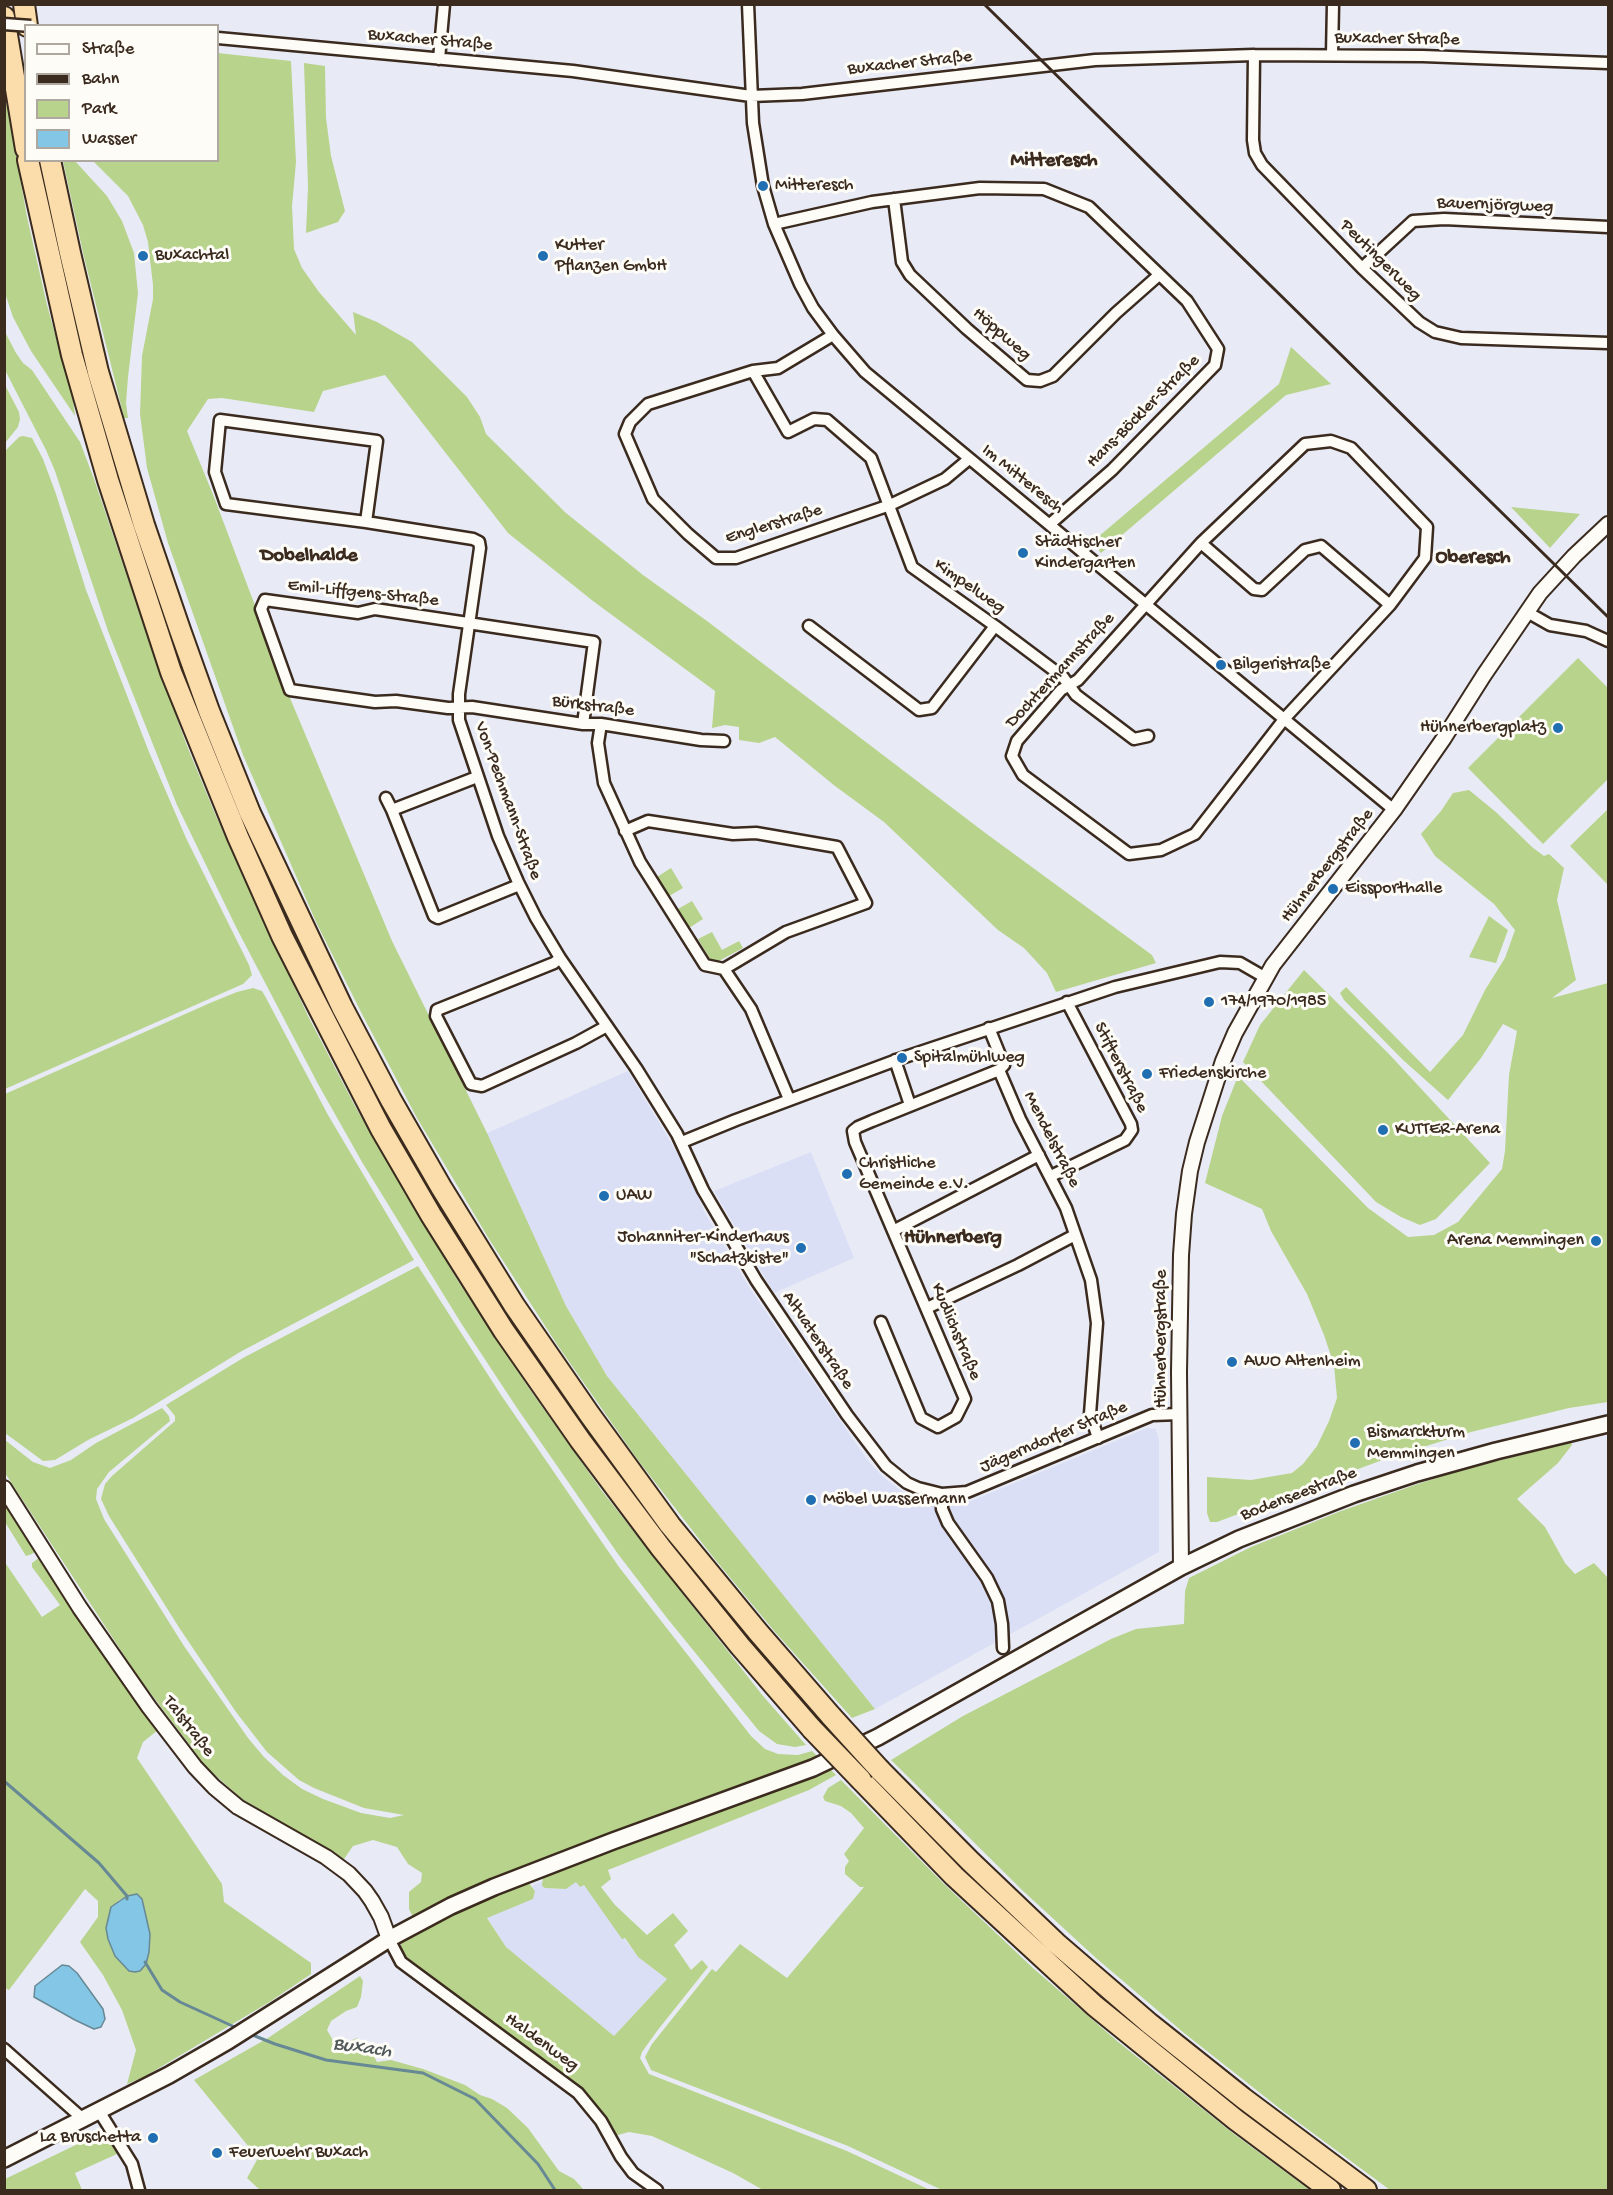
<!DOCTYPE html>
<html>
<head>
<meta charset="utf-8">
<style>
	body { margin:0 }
	#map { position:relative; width:1613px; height:2195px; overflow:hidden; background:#e8ebf6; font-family:"Gochi Hand",sans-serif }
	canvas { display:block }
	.frame { position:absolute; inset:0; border:6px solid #3b2a1e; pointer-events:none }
	.legend { position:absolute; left:24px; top:24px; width:195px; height:138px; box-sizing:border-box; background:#fdfcf7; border:2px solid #afa8a0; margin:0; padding:8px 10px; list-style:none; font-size:18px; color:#3b2a1e }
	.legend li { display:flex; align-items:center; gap:12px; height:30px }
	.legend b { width:30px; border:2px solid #afa8a0 }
</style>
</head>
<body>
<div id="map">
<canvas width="1613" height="2195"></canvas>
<div class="frame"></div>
<ul class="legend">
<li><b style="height:8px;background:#fdfcf7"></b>Straße</li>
<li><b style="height:8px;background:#3b2a1e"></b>Bahn</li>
<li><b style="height:16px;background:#b8d38b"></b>Park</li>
<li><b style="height:16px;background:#84c6e5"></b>Wasser</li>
</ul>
</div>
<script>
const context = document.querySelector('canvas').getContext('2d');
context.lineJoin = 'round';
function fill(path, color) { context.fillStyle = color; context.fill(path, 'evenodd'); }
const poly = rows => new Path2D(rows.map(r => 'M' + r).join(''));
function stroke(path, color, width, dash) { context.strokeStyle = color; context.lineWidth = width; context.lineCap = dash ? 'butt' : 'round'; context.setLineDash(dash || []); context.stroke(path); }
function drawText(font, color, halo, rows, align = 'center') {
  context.font = font + ' "Gochi Hand",sans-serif'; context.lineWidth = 6; context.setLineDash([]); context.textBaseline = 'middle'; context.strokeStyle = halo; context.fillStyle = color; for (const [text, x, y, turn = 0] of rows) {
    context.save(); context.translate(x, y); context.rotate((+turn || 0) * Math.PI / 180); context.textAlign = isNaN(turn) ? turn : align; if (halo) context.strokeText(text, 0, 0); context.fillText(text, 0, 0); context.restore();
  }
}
fill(poly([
	[628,1071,684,1164,705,1213,749,1287,850,1435,869,1462,883,1477,900,1490,919,1499,938,1504,971,1501,1147,1428,1156,1429,1159,1440,1159,1552,875,1709,607,1376,566,1306,487,1133],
	[811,1152,854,1258,774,1293,714,1191],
	[542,1881,545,1888,566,1889,576,1881,583,1884,638,1957,667,1979,614,2036,506,1947,487,1917,533,1899,535,1891,532,1886]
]), '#dadff5');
fill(poly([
	[218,53,291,61,296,162,292,206,294,249,302,268,319,292,356,335,353,312,377,322,412,342,467,397,480,417,486,434,566,513,643,575,707,621,984,832,1152,955,1156,963,1056,992,1047,973,1024,948,998,930,884,822,835,786,775,737,759,743,739,740,739,727,725,725,712,728,715,691,593,601,508,533,385,375,323,391,314,412,222,398,208,399,187,431,214,497,290,698,392,941,487,1133,566,1306,607,1376,875,1709,852,1718,775,1632,713,1557,637,1459,558,1346,489,1239,417,1118,362,1014,317,924,243,755,168,543,147,468,140,414,142,356,153,299,153,285,148,242,143,225,128,196,93,161,218,160],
	[304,63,325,66,326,118,331,156,345,211,338,222,306,233,308,187],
	[5,104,7,105,27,217,47,305,73,400,75,416,31,351,13,317,5,293],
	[63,161,75,161,107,196,122,221,134,253,138,293,128,377,126,403,128,418,124,418,117,389,84,257],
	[4,330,16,353,23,363,32,370,80,442,94,479,150,644,187,746,216,816,308,1016,356,1108,458,1281,531,1391,602,1491,763,1696,806,1745,795,1747,777,1744,759,1731,667,1618,618,1554,517,1408,461,1323,362,1162,318,1084,236,927,177,805,108,631,55,471,46,450,5,370],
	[1291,347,1331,384,1286,395,1101,553,1092,542,1279,384],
	[4,383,19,412,20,419,18,427,5,443],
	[23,436,32,438,43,459,56,494,86,590,149,752,186,838,249,965,252,975,243,984,5,1089,4,452,19,437],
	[1511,507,1580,514,1550,548],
	[1578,658,1608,688,1608,779,1543,844,1468,768],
	[1469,790,1497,813,1532,847,1544,856,1549,854,1564,868,1557,900,1576,980,1552,998,1608,983,1608,1402,1569,1408,1471,1432,1385,1459,1217,1522,1210,1522,1207,1513,1207,1477,1251,1480,1292,1473,1303,1464,1317,1446,1329,1421,1337,1398,1334,1365,1324,1335,1307,1294,1271,1231,1262,1209,1205,1183,1222,1116,1238,1076,1368,1208,1408,1237,1434,1235,1458,1222,1502,1169,1505,1151,1509,1075,1517,1031,1503,1024,1481,1058,1448,1100,1403,1060,1344,1000,1340,993,1346,987,1430,1072,1463,1035,1485,990,1505,958,1515,930,1494,904,1435,856,1421,834,1441,811,1453,793],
	[1608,809,1608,885,1570,846],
	[671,868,683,888,669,896,657,877],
	[692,901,703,919,689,928,678,909],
	[1489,916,1508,930,1496,963,1469,957],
	[712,932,722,950,739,941,743,948,713,964,698,939],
	[1304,970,1388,1053,1490,1163,1436,1219,1420,1225,1401,1217,1376,1202,1243,1062,1260,1025],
	[253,988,262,991,265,996,328,1115,414,1260,240,1352,133,1418,88,1440,55,1460,43,1461,5,1433,5,1094,210,1003,237,992],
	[418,1266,501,1395,619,1567,751,1736,765,1749,778,1754,798,1755,812,1751,819,1758,510,1871,470,1888,413,1917,409,1909,409,1892,421,1882,422,1873,408,1864,397,1847,373,1840,353,1846,344,1859,242,1799,206,1767,137,1675,5,1473,5,1440,33,1462,50,1468,71,1460,96,1443,162,1408,169,1416,170,1421,109,1472,97,1489,96,1499,104,1519,184,1646,248,1738,264,1757,283,1775,302,1789,323,1799,361,1813,390,1818,404,1815,364,1808,314,1788,299,1780,267,1752,236,1712,180,1629,109,1516,101,1499,105,1484,112,1476,175,1421,175,1416,166,1405,243,1358],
	[1571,1442,1572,1445,1558,1463,1517,1499,1545,1527,1565,1563,1575,1574,1594,1563,1608,1578,1608,2190,1390,2190,1283,2111,1184,2033,1096,1958,1022,1890,891,1760,963,1716,1111,1639,1136,1629,1184,1624,1185,1591,1189,1578,1251,1547,1341,1511,1412,1486,1451,1473],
	[4,1502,36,1551,32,1554,26,1556,5,1522],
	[40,1557,158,1730,143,1742,137,1758,222,1884,224,1902,311,1963,311,1974,271,2001,144,2077,127,2084,136,2050,122,2010,103,1975,80,1942,98,1917,98,1901,85,1889,9,1990,5,1988,4,1561,42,1617,60,1605,32,1567,32,1563],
	[137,1894,129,1971,115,1956,108,1939,119,1900],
	[828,1767,836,1775,809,1790,608,1870,611,1879,601,1887,615,1905,647,1935,673,1913,688,1931,674,1945,691,1970,702,1960,708,1967,657,2031,642,2052,640,2058,649,2074,847,2151,930,2190,763,2190,733,2173,652,2136,629,2132,614,2136,582,2090,574,2083,422,1972,401,1954,401,1942,427,1926,471,1904,524,1882,528,1882,535,1891,533,1899,487,1918,506,1947,614,2036,667,1979,638,1957,625,1938,622,1939,584,1885,580,1887,576,1882,566,1889,545,1888,542,1886,543,1877,547,1874],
	[841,1780,944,1884,1033,1968,1117,2041,1234,2134,1310,2190,942,2190,848,2146,651,2070,645,2057,652,2044,712,1969,716,1972,740,1944,787,1978,864,1887,860,1887,845,1874,845,1867,849,1861,844,1854,864,1828,851,1813,841,1806,825,1801,823,1797,828,1788],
	[360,1976,363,1981,361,1997,357,2007,346,2011,331,2021,327,2030,334,2042,334,2053,341,2045,357,2038,369,2048,377,2062,391,2060,423,2069,465,2085,480,2095,492,2099,507,2108,528,2128,559,2171,574,2179,584,2190,260,2190,247,2178,258,2158,194,2080,268,2038],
	[108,2136,117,2154,75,2173,82,2190,5,2190,5,2179,84,2141]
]), '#b8d38b');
const water = poly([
	[137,1894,142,1899,150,1934,149,1952,146,1964,140,1971,135,1972,129,1971,115,1956,108,1939,106,1928,111,1907,127,1896,137,1894],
	[62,1965,69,1966,77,1973,103,2009,105,2019,101,2027,94,2029,75,2020,34,1997,35,1986,62,1965]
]);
fill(water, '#84c6e5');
stroke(water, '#678895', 1.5);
stroke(poly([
	[4,1781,99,1863,127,1896,127,1899],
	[145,1962,162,1990,180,2002,239,2029],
	[250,2034,275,2044,326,2060,423,2073,475,2099,538,2164,555,2190]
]), '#678895', 3);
const minor = poly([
	[748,4,753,123,763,186,774,224,800,284,813,308,833,335,865,372,1394,810],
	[218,38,573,71,751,96,802,94,1095,60,1254,55,1423,56,1608,63],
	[1254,55,1253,140,1255,153,1262,165,1362,268,1419,322,1435,332,1461,338,1608,343],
	[1332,55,1333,4],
	[439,59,444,4],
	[894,199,902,262,910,275,967,329,1027,380,1040,381,1053,376,1116,313,1159,275],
	[774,224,872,202,980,188,1044,189,1089,207,1187,301,1218,349,1215,365,1112,470,1050,524],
	[1362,268,1413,221,1444,219,1608,227],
	[833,335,778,368,753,371,648,404,630,422,625,434,653,499,688,534,716,558,736,558,890,505,945,479,969,459],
	[753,371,788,432,814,419,827,420,871,458,912,567,995,626,1063,677,1076,695,1134,739,1148,736],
	[1331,441,1351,448,1427,527,1425,558,1390,605,1285,718,1195,834,1161,850,1129,854,1023,775,1012,756,1017,741,1061,690,1078,680,1201,543,1305,444,1331,441],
	[366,522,377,441,220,420,215,472,226,504,366,522,473,539,479,542,480,548,459,694,459,720,498,836,518,882,536,918,560,958,636,1068,677,1134,703,1190,756,1280,847,1415,886,1466,907,1483,918,1488,942,1494,967,1492,1152,1415,1180,1414],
	[1201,543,1254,589,1262,590,1305,550,1321,546,1390,605],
	[1527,612,1550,625,1586,631,1608,641],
	[809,626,919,710,932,708,995,626],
	[583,724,594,642,375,609,358,613,265,600,261,609,290,690,375,702,396,701,448,708,472,707,583,724,601,724,701,740,724,741],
	[601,724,598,743,604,783,640,862,705,965,724,969,751,1009,789,1099],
	[386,798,392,810,477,777],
	[392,810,434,916,438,918,519,885],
	[625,831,648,821,733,834,756,833,837,847,866,903,786,932,724,969],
	[560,958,554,963,437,1010,436,1016,471,1084,482,1086,576,1043,607,1026],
	[989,1028,1004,1065,999,1070,1020,1119,1066,1208,1091,1280,1097,1323,1090,1414,1098,1438],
	[895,1060,910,1105],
	[682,1142,736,1120,902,1058,1115,987,1220,962,1240,963,1266,978],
	[1051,1176,1125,1140,1132,1130,1131,1124,1067,1002],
	[893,1231,1039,1155],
	[927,1308,1018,1265,1075,1235],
	[881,1322,921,1418,938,1427,956,1417,965,1399,855,1142,853,1131,858,1127,872,1121,999,1070],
	[942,1494,942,1509,948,1523,987,1578,998,1601,1002,1624,1003,1648],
	[389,1939,401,1962,578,2093,601,2121,621,2157,633,2173,657,2190],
	[4,2049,83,2119],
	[99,2111,132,2164,139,2190]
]);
const tertiary = poly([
	[4,1488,80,1608,149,1707,195,1767,214,1787,238,1807,326,1857,349,1874,365,1891,372,1901,381,1917,389,1939],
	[1181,1567,1179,1372,1181,1255,1184,1214,1190,1171,1197,1142,1223,1061,1235,1033,1273,965,1394,810,1444,738,1484,675,1540,593,1574,556,1608,524]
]);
const secondary = poly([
	[4,2159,169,2075,228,2041,389,1939,451,1906,494,1887,613,1841,813,1768,878,1737,1181,1567,1239,1539,1354,1494,1417,1473,1496,1451,1608,1424]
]);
const motorway = poly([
	[24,4,27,26],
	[4,17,26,149],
	[28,160,72,355,108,480,171,672,238,837,282,936,309,989,381,1129,431,1215,504,1331,580,1440,661,1548,740,1646,812,1729],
	[50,160,70,253,98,372,144,525,180,630,209,711,250,813,342,1007,391,1100,441,1187,514,1305,590,1415,670,1525,758,1632,831,1716],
	[880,1770,970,1861,1056,1943,1150,2024,1243,2098,1366,2190],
	[861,1780,954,1876,1095,2006,1236,2120,1330,2190]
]);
stroke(minor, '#3b2a1e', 15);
stroke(tertiary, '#3b2a1e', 18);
stroke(secondary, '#3b2a1e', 20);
stroke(motorway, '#3b2a1e', 24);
stroke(minor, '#fdfcf7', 10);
stroke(tertiary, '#fdfcf7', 14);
stroke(secondary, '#fdfcf7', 15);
stroke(motorway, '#faddab', 20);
stroke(poly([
	[984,4,1608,617]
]), '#3b2a1e', 3);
const minorBridge = poly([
	[4,24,31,26]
]);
const motorwayBridge = poly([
	[831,1716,880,1770],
	[812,1729,861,1780]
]);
stroke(minorBridge, '#3b2a1e', 15, []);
stroke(motorwayBridge, '#3b2a1e', 24, []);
stroke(minorBridge, '#fdfcf7', 10);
stroke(motorwayBridge, '#faddab', 20);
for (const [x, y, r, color] of [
	[763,186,6,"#1f6fb2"],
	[143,256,6,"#1f6fb2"],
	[543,256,6,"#1f6fb2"],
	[1023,553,6,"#1f6fb2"],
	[1221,665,6,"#1f6fb2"],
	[1558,728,6,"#1f6fb2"],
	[1333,889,6,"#1f6fb2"],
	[1209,1002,6,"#1f6fb2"],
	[902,1058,6,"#1f6fb2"],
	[1147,1074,6,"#1f6fb2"],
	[1383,1130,6,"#1f6fb2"],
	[847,1174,6,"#1f6fb2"],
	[604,1196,6,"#1f6fb2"],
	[1596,1241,6,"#1f6fb2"],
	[801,1248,6,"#1f6fb2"],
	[1232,1362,6,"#1f6fb2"],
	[1355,1443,6,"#1f6fb2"],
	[811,1500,6,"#1f6fb2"],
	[153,2138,6,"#1f6fb2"],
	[217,2153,6,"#1f6fb2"]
]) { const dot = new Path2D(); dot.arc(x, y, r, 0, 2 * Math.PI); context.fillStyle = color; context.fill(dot); stroke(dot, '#fdfcf7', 2); }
drawText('18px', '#3b2a1e', '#fdfcf7', [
	["Buxacher Straße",1397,40,1],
	["Buxacher Straße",430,41,5],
	["Buxacher Straße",910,64,-6],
	["Bauernjörgweg",1495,206,2],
	["Peutingerweg",1380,261,45],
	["Höppweg",1001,335,41],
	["Hans-Böckler-Straße",1144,412,-45],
	["Im Mitteresch",1022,480,39],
	["Englerstraße",774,525,-17],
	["Kimpelweg",969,587,35],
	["Emil-Liffgens-Straße",363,594,6],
	["Dochtermannstraße",1061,671,-47],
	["Bürkstraße",593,707,7],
	["Von-Pechmann-Straße",507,801,70],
	["Hühnerbergstraße",1328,866,-52],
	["Stifterstraße",1120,1068,63],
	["Mendelstraße",1051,1140,63],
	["Kudlichstraße",955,1332,67],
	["Hühnerbergstraße",1162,1339,-90],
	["Altvaterstraße",817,1341,56],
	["Jägerndorfer Straße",1054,1438,-23],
	["Bodenseestraße",1299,1495,-21],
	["Talstraße",188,1727,52],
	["Haldenweg",541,2043,36]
]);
drawText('18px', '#3b2a1e', '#fdfcf7', [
	["Mitteresch",775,186],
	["Kutter",555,246],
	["Pflanzen GmbH",555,267],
	["Buxachtal",155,256],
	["Städtischer",1035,543],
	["Kindergarten",1035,564],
	["Bilgeristraße",1233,665],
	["Hühnerbergplatz",1546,728,"right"],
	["Eissporthalle",1345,889],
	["174/1970/1985",1221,1002],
	["Spitalmühlweg",914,1058],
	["Friedenskirche",1159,1074],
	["KUTTER-Arena",1395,1130],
	["Christliche",859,1164],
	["Gemeinde e.V.",859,1185],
	["UAW",616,1196],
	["Johanniter-Kinderhaus",789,1238,"right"],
	["\"Schatzkiste\"",789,1259,"right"],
	["Arena Memmingen",1584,1241,"right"],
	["AWO Altenheim",1244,1362],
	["Bismarckturm",1367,1433],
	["Memmingen",1367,1454],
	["Möbel Wassermann",823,1500],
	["La Bruschetta",141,2138,"right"],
	["Feuerwehr Buxach",229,2153]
], 'left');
drawText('bold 20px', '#3b2a1e', '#fdfcf7', [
	["Mitteresch",1054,162],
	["Dobelhalde",309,557],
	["Oberesch",1473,559],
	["Hühnerberg",953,1239]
]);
drawText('italic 20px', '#51595a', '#fdfcf7', [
	["Buxach",362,2049,8]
]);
</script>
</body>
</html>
